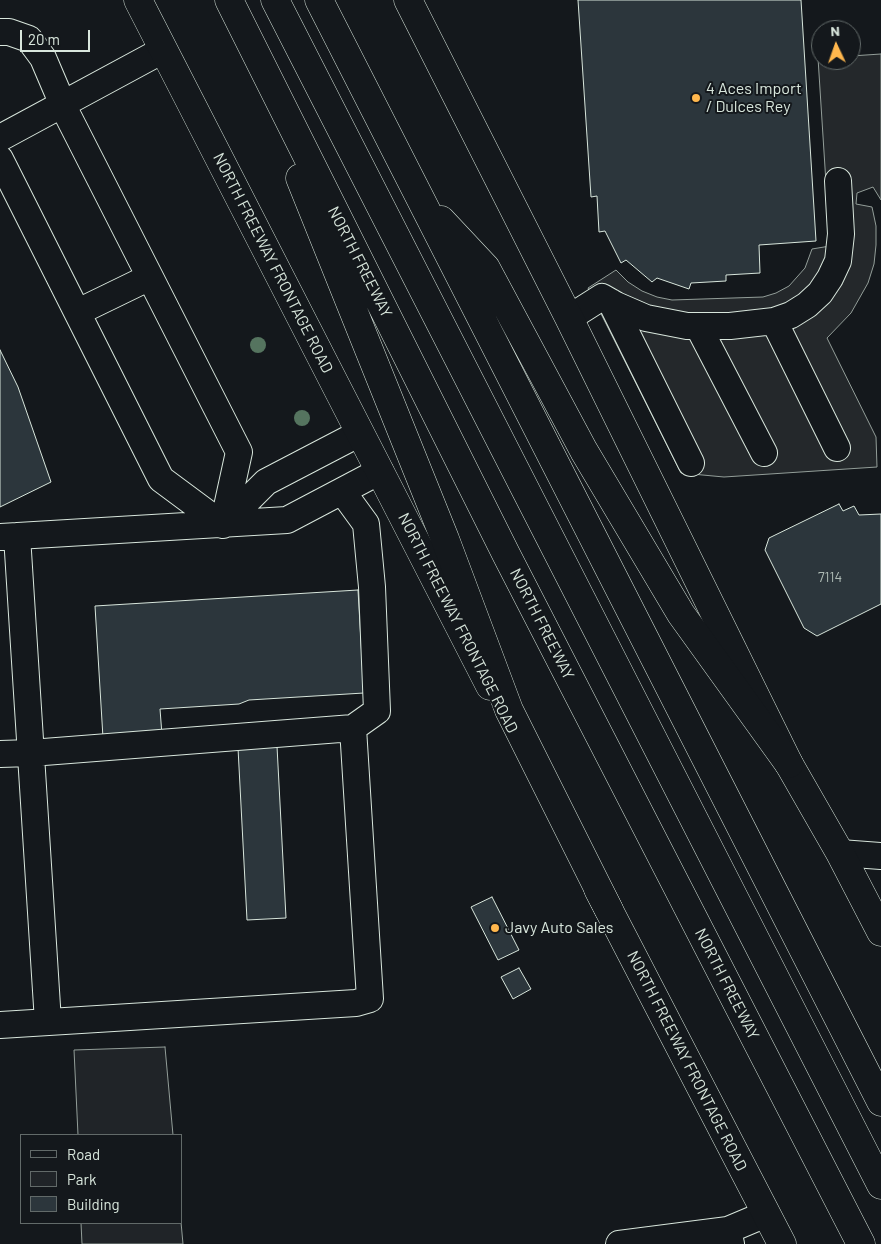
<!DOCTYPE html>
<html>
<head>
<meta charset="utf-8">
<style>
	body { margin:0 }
	#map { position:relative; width:881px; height:1244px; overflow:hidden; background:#14181c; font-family:Barlow,sans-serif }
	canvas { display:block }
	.legend { position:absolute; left:20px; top:1134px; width:162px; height:90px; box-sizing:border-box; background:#14181c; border:1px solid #626a69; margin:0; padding:6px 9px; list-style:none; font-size:15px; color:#d8e6dc }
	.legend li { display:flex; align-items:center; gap:10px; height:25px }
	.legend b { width:25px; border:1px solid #626a69 }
	.north { position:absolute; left:811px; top:20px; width:50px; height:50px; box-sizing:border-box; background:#14181c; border:1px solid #626a69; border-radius:50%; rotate:357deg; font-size:14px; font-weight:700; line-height:20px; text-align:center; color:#d8e6dc }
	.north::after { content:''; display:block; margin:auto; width:18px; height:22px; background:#ffb74d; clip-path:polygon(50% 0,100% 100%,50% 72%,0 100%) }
	.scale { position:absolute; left:20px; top:30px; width:70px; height:22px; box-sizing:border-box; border:2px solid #d8e6dc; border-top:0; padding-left:6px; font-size:15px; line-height:18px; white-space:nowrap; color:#d8e6dc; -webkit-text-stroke:4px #14181c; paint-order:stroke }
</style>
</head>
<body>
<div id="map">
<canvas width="881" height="1244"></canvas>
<ul class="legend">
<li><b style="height:6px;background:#14181c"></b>Road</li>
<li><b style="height:14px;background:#202428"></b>Park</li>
<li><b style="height:14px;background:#2c363c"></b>Building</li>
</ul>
<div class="north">N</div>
<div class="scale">20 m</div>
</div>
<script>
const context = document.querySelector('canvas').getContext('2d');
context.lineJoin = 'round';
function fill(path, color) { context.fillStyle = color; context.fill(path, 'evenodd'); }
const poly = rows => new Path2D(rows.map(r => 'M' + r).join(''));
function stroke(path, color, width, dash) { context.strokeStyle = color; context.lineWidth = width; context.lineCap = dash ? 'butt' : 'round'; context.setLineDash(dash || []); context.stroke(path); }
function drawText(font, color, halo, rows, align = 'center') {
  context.font = font + ' Barlow,sans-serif'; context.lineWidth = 4; context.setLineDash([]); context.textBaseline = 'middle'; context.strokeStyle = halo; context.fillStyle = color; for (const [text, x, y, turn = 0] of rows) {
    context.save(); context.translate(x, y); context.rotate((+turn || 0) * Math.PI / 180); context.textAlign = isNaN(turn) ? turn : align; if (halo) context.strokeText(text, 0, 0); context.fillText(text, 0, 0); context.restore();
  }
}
const green = poly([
	[165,1047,173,1135,78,1135,74,1050,165,1047],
	[181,1222,183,1244,82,1244,81,1223,181,1222]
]);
fill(green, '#202428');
stroke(green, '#939e99', 1);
const parking = poly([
	[881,54,881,200,873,187,857,193,856,204,872,207,876,226,876,245,874,264,868,283,851,313,827,338,876,437,877,467,724,477,681,473,588,288,616,270,628,282,642,291,657,297,672,300,763,297,776,293,789,286,805,268,812,249,830,246,818,58,821,58,821,60,851,60,851,56,881,54]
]);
fill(parking, '#24282b');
stroke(parking, '#939e99', 1);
const building = poly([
	[578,0,801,0,816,241,759,245,760,273,726,275,726,281,691,283,689,289,657,278,652,282,626,260,621,263,605,231,599,232,597,196,591,197,578,0],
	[0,350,18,387,51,482,0,507,0,350],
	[839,504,843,511,854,506,859,515,881,514,881,604,817,636,804,628,765,550,769,538,839,504],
	[358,590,364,693,249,700,239,704,160,709,162,735,103,738,95,606,358,590],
	[277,746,286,918,247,920,238,748,277,746],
	[492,897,519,950,498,960,471,907,492,897],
	[519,968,531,989,513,999,501,977,519,968]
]);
fill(building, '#2c363c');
stroke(building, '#d8e6dc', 1);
const minor = poly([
	[0,32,9,32,29,39,43,58,66,112,239,452,223,525],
	[0,138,163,50],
	[0,159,161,479,223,525],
	[611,302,691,463],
	[78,312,150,277],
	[569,318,602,297,616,305,646,318,687,326,730,326,774,321,791,315,807,305,820,293,830,278,838,261,841,234,838,181],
	[774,321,837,448],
	[698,326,764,453],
	[223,525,266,482,360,433],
	[17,536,48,1022],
	[0,537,287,520,380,471],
	[0,754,31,753,353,728,377,711,372,587,366,524,342,491],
	[840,853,881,856],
	[0,1025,356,1003,370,999,353,728],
	[619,1244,728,1230],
	[731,1244,728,1230,766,1214]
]);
const major = poly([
	[138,0,490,686],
	[408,0,569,318,789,764,840,853,881,932],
	[598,889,782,1244]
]);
const highway = poly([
	[229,0,506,554,861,1244],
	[275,0,881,1185],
	[319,0,881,1102],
	[300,178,445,539,509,710,609,910],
	[441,220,486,268,584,451,681,614,789,764]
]);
stroke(minor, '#d8e6dc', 28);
stroke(major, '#d8e6dc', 29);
stroke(highway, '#d8e6dc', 29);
stroke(minor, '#14181c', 26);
stroke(major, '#14181c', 28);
stroke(highway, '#14181c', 28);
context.fillStyle = '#55745f';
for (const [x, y] of [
	[258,345],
	[302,418]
]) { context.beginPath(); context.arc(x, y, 8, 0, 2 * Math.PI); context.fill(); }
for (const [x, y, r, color] of [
	[696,98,5,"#ffb74d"],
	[495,928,5,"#ffb74d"]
]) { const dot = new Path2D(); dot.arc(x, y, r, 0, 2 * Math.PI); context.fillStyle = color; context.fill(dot); stroke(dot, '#14181c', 2); }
drawText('14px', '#adbab4', null, [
	["7114",830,577]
]);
drawText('16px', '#d8e6dc', '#14181c', [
	["4 Aces Import",706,89],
	["/ Dulces Rey",706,107],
	["Javy Auto Sales",505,928]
], 'left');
drawText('16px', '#d8e6dc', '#14181c', [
	["NORTH FREEWAY",360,262,63],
	["NORTH FREEWAY FRONTAGE ROAD",273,263,63],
	["NORTH FREEWAY FRONTAGE ROAD",458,623,63],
	["NORTH FREEWAY",542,624,63],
	["NORTH FREEWAY",727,984,63],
	["NORTH FREEWAY FRONTAGE ROAD",687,1061,63]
]);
</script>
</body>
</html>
